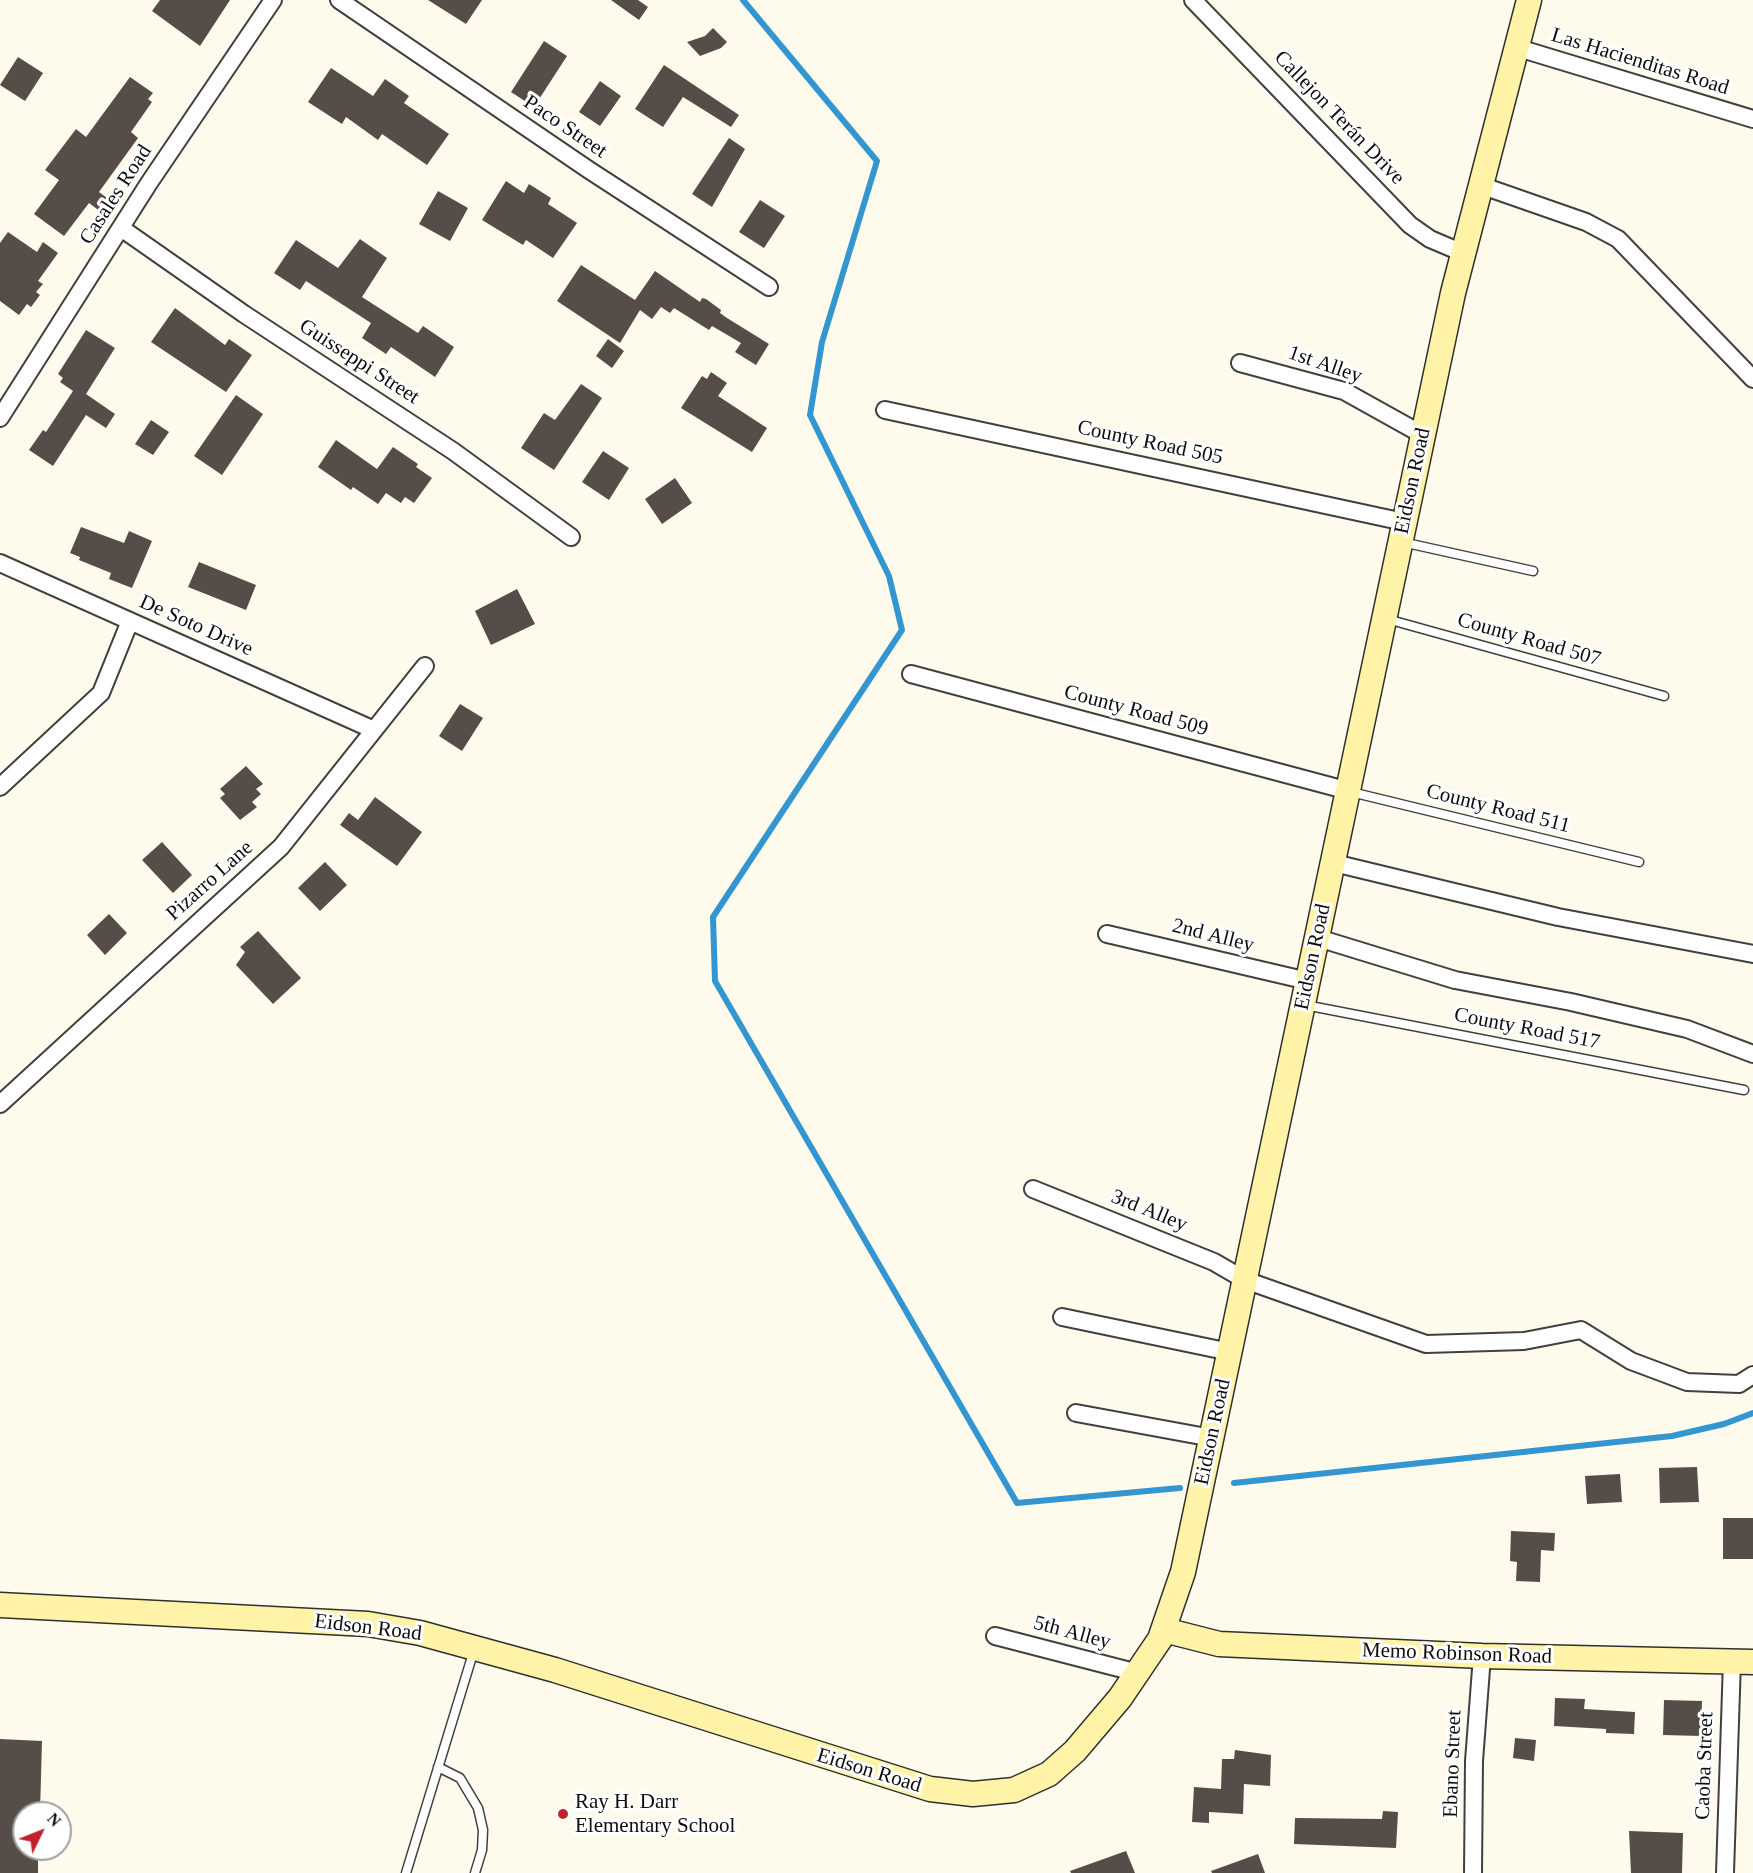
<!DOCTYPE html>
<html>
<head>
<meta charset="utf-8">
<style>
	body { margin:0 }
	#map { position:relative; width:1753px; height:1873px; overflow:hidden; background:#fffbec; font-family:Georgia,serif }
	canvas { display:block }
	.north { position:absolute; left:12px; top:1801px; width:60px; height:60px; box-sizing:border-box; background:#fff; border:2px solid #9e9e9e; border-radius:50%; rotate:47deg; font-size:16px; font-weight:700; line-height:24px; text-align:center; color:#0d0d0d }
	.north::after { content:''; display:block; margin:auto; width:21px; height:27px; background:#c1202c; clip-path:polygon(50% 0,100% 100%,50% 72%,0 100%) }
</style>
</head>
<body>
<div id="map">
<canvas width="1753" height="1873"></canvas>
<div class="north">N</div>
</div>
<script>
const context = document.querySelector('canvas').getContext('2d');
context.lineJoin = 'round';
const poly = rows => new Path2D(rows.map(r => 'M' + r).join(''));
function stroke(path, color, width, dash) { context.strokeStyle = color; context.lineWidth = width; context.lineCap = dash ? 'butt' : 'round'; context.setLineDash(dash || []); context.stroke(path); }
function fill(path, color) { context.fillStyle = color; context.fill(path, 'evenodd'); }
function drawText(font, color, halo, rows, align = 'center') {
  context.font = font + ' Georgia,serif'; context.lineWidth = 6; context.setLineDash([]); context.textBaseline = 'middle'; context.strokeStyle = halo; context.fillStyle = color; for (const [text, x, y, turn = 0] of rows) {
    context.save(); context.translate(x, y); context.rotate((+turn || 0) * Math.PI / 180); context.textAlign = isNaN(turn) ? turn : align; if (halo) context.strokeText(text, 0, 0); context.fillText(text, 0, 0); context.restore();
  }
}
stroke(poly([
	[743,0,877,161,822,342,810,415,889,576,902,630,713,917,715,981,1017,1503,1180,1488],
	[1234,1483,1672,1436,1724,1424,1753,1413]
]), '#3496d1', 6);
fill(poly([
	[160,0,230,0,200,46,152,11],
	[428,0,482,0,466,24],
	[611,0,638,0,648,7,639,20],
	[713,28,727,42,721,48,700,56,687,42,705,36],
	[544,41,567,56,534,107,511,92],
	[18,57,43,73,25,101,0,85],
	[664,65,739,115,731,127,683,97,663,127,635,109],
	[331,68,373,96,385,79,409,96,404,103,449,134,427,165,382,134,378,140,346,117,342,124,308,102],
	[130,77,153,93,148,99,152,102,131,132,138,138,99,192,114,203,105,215,89,203,64,236,34,214,59,180,45,170,76,129,86,137],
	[600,81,621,96,600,126,579,112],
	[729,138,745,149,712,207,692,194],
	[506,181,524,193,529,184,551,198,548,204,577,223,553,258,526,240,523,245,482,220],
	[438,191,468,208,450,241,419,224],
	[760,200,785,216,764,248,739,232],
	[8,232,37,252,43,242,58,253,38,281,43,284,36,292,40,295,31,307,27,304,19,315,0,301,0,243],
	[360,239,387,258,362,297,418,333,423,326,454,347,435,377,391,347,386,354,362,338,371,323,306,281,300,290,274,273,296,240,338,268],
	[581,265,635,300,655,271,700,302,702,298,706,299,721,310,720,313,727,318,769,344,756,365,735,352,741,343,712,326,709,330,674,308,670,313,661,307,652,319,640,310,620,343,557,301],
	[175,308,225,345,229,339,252,355,226,392,151,342],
	[86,330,115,348,86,394,115,414,106,428,86,415,53,466,29,450,43,430,46,432,73,391,60,382,63,378,58,374],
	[608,339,624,351,612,368,596,356],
	[711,372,727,383,718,396,767,428,752,452,681,408,702,376,707,379],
	[581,384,602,398,554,470,521,448,544,413,555,420],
	[236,395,263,414,222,475,194,456],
	[151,420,169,432,153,455,135,444],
	[336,440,377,469,393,447,418,464,416,467,432,478,414,503,405,497,401,503,386,493,378,504,353,487,351,490,318,467],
	[603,451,629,468,609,500,582,482],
	[675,478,692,503,662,524,645,499],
	[81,527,124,543,129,531,152,541,132,588,109,579,111,573,79,560,80,557,70,553],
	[199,562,256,585,246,610,188,587],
	[517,589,535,624,491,645,475,611],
	[460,704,483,718,462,751,439,736],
	[246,766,263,784,256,789,261,794,252,802,257,807,240,820,220,798,225,794,220,789],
	[375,797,422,832,397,866,340,825,349,813,358,820],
	[162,842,192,875,173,893,142,860],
	[325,862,347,885,320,911,298,888],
	[109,914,127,933,105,955,87,935],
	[258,931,301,978,273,1004,236,965,245,952,240,947],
	[1697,1467,1699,1502,1660,1503,1659,1468],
	[1620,1474,1622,1502,1587,1504,1585,1476],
	[1723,1518,1753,1518,1753,1559,1723,1559],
	[1511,1531,1555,1533,1554,1551,1541,1550,1540,1582,1516,1581,1517,1562,1510,1561],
	[1555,1698,1585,1699,1584,1709,1635,1712,1634,1734,1606,1733,1606,1729,1554,1726],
	[1664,1700,1702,1701,1701,1736,1663,1735],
	[1515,1738,1536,1740,1534,1761,1513,1758],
	[0,1739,42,1741,40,1813,24,1813,24,1849,38,1849,38,1873,0,1873],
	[1235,1750,1271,1755,1270,1786,1244,1784,1243,1814,1209,1812,1209,1823,1192,1822,1194,1787,1221,1789,1222,1759,1234,1759],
	[1383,1811,1398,1812,1396,1848,1294,1844,1295,1818,1382,1819],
	[1629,1831,1683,1833,1682,1873,1631,1873],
	[1126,1851,1135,1873,1071,1873,1070,1871],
	[1258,1854,1265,1873,1212,1873,1211,1871]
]), '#564d49');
const lane = poly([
	[1402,542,1533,571],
	[1387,619,1664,696],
	[1351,792,1639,862],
	[1305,1005,1744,1090],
	[438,1767,460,1778,478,1808,483,1830,482,1850,475,1873],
	[406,1873,474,1650]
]);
const street = poly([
	[339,0,589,170,769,287],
	[1193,0,1410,225,1430,239,1463,253],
	[1515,47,1753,119],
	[1480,185,1586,222,1618,239,1753,379],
	[121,228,244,314,453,451,571,537],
	[1240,363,1344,391,1423,435],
	[885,410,1404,522],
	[0,418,149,183,273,0],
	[0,563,374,730],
	[911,674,1349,791],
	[0,787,101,693,130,621],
	[1334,863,1558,917,1753,954],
	[1107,934,1308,981],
	[1318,938,1455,980,1571,1002,1687,1029,1753,1054],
	[0,1104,281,847,425,666],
	[1033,1189,1214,1262,1245,1280,1426,1344,1524,1341,1581,1330,1631,1361,1687,1382,1739,1384,1753,1375],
	[1062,1317,1230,1352],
	[1076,1413,1212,1438],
	[995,1636,1138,1673],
	[1473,1873,1474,1761,1482,1656],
	[1725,1873,1732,1661]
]);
const secondary = poly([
	[0,1605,368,1624,420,1633,555,1670,930,1789,973,1794,1014,1790,1049,1774,1075,1751,1120,1698,1160,1639,1183,1572,1453,293,1529,0],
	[1164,1630,1219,1644,1482,1656,1753,1662]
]);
stroke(lane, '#404040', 11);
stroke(street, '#404040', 20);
stroke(secondary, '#2f2f2f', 27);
stroke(lane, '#fff', 8);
stroke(street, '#fff', 16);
stroke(secondary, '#fff3a7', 24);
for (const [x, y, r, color] of [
	[563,1814,6,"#c1202c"]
]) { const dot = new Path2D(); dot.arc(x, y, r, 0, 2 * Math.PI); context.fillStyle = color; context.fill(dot); stroke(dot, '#fff', 2); }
drawText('21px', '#0d0d0d', '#fff', [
	["Las Hacienditas Road",1640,62,17],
	["Callejon Terán Drive",1339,118,46],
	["Paco Street",565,127,34],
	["Casales Road",116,195,-57],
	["Guisseppi Street",359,362,33],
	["1st Alley",1325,365,19],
	["County Road 505",1150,443,12],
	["Eidson Road",1413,481,-78],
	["De Soto Drive",196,626,24],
	["County Road 507",1529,640,16],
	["County Road 509",1136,711,15],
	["County Road 511",1498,809,14],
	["Pizarro Lane",210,881,-42],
	["2nd Alley",1213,936,14],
	["Eidson Road",1313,957,-78],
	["County Road 517",1527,1029,11],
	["3rd Alley",1149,1211,22],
	["Eidson Road",1213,1432,-78],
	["Eidson Road",368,1628,7],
	["5th Alley",1072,1633,15],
	["Memo Robinson Road",1457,1654,2],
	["Ebano Street",1453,1764,-88],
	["Caoba Street",1705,1766,-88],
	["Eidson Road",869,1771,17]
]);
drawText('21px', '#0d0d0d', '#fff', [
	["Ray H. Darr",575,1802],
	["Elementary School",575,1826]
], 'left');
</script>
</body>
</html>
